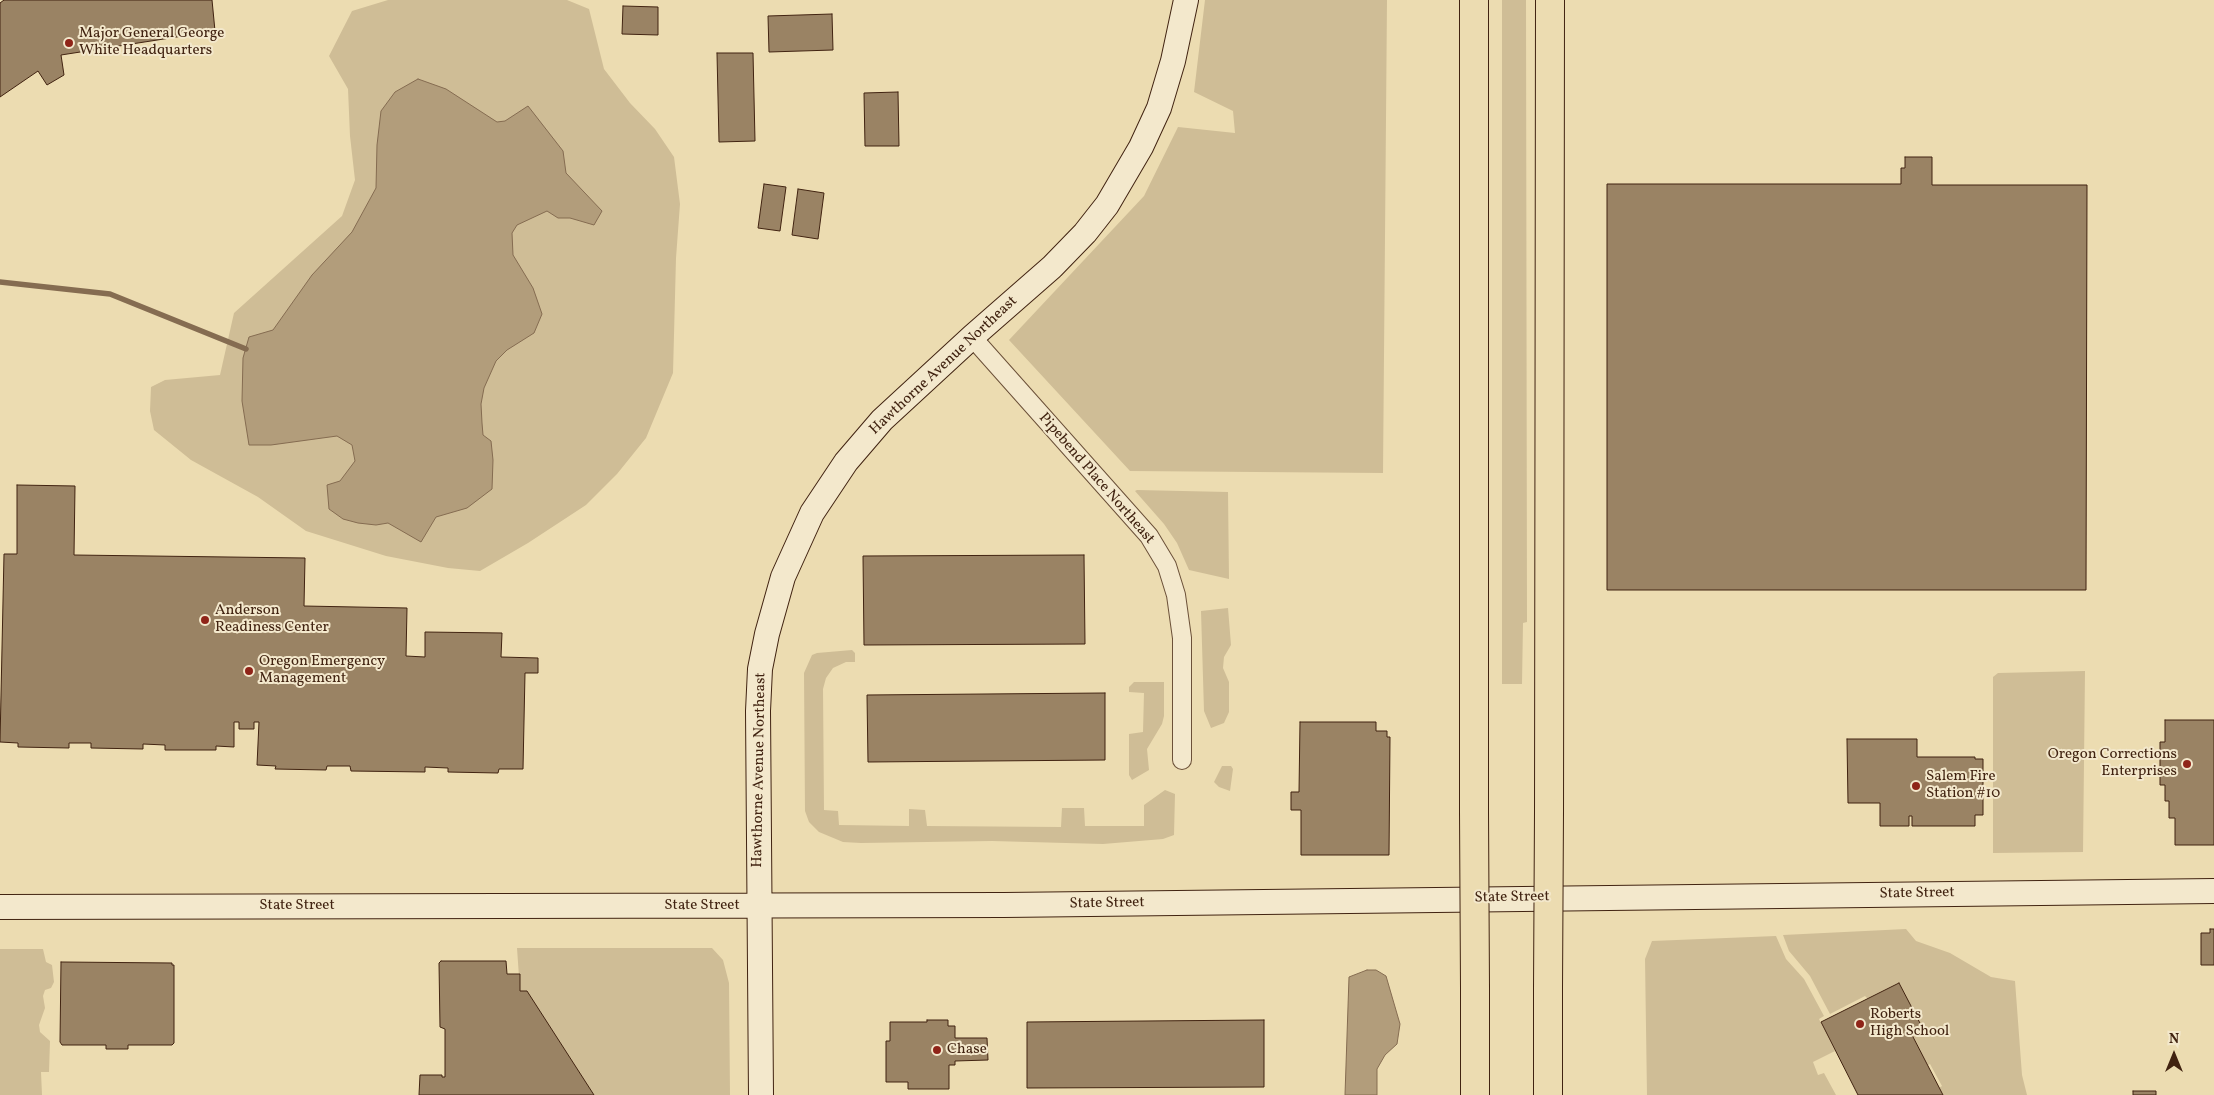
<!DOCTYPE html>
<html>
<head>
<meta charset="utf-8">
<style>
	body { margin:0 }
	#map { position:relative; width:2214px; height:1095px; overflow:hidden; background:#ecdcb1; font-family:Vollkorn,serif }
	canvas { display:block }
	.north { position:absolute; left:2149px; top:1030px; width:50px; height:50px; -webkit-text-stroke:4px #f3e8cc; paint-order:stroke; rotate:0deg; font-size:14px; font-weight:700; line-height:20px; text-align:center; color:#412311 }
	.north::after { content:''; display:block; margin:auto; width:18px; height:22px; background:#412311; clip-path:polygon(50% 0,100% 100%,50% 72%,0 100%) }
</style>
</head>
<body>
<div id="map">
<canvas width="2214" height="1095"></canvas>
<div class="north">N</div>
</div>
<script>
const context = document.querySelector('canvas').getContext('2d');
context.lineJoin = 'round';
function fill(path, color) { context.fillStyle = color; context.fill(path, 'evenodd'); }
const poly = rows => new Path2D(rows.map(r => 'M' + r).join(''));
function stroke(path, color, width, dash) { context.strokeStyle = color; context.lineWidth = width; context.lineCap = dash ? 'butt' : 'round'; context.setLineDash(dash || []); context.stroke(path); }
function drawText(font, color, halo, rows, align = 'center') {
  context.font = font + ' Vollkorn,serif'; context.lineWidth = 4; context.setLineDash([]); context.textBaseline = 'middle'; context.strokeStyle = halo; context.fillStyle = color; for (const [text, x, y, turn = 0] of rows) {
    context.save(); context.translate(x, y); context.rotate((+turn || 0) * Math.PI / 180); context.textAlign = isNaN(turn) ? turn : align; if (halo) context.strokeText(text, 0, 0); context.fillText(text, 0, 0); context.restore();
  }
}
fill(poly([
	[388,0,567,0,589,9,604,69,630,103,655,129,674,157,680,204,676,258,673,373,646,438,617,474,586,505,528,543,480,571,448,568,386,556,306,531,258,497,191,460,154,430,150,411,151,387,165,380,220,375,234,313,342,216,355,180,350,136,348,89,329,56,352,11],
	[1205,0,1387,0,1383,473,1130,471,1009,340,1144,196,1178,127,1235,133,1233,111,1194,92],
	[1502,0,1526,0,1527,622,1523,623,1522,684,1502,684],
	[1137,490,1228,492,1229,579,1189,570,1177,543,1164,524,1135,491],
	[1228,608,1231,645,1224,657,1223,668,1229,682,1229,712,1224,723,1211,728,1204,711,1201,611],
	[852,650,855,653,855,662,846,662,833,668,826,678,823,689,824,810,838,811,839,825,909,826,909,809,925,810,927,826,1061,827,1062,808,1084,808,1085,826,1144,826,1144,805,1165,790,1175,794,1174,835,1163,839,1103,844,992,841,861,843,843,842,819,832,809,822,805,811,804,673,812,655,817,653],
	[2085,671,2083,852,1993,853,1993,677,1998,673],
	[1134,682,1164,682,1164,716,1162,724,1147,749,1149,770,1132,780,1129,775,1129,734,1143,732,1144,693,1129,692,1129,687],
	[1222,766,1231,766,1233,769,1230,791,1219,787,1214,782],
	[1906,929,1916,941,1950,953,1991,977,2015,981,2022,1075,2027,1095,1943,1095,1939,1088,1942,1086,1930,1064,1928,1065,1911,1033,1922,1027,1899,983,1868,999,1865,996,1830,1014,1810,976,1789,951,1783,935],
	[1776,936,1786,959,1804,979,1824,1016,1819,1019,1835,1051,1813,1062,1818,1075,1824,1073,1836,1095,1647,1095,1645,959,1652,941],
	[517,948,712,948,723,960,729,983,730,1095,594,1095,527,991,520,991],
	[0,949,43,949,46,962,52,965,54,982,51,988,45,990,43,996,45,1008,39,1025,40,1032,50,1041,49,1072,41,1072,42,1095,0,1095]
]), '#cfbd96');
const water = poly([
	[418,79,446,89,497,122,505,121,528,106,563,151,566,173,602,211,594,225,570,218,558,218,547,211,517,225,512,233,513,255,533,288,542,314,534,333,507,350,496,361,484,388,481,404,482,423,483,435,491,441,493,460,492,489,467,508,436,517,421,542,388,523,376,525,358,523,343,519,329,509,327,485,340,481,355,461,352,445,337,436,271,445,249,445,242,401,243,358,249,337,273,330,312,275,352,232,376,188,377,145,381,111,395,92,418,79],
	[1367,970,1376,970,1386,976,1400,1024,1397,1044,1385,1055,1377,1069,1377,1095,1345,1095,1349,977,1367,970]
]);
fill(water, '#b29d7b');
stroke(water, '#856c51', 1);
stroke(poly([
	[0,282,110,294,246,349]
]), '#856c51', 5.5);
const building = poly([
	[4,0,212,0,215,31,61,55,64,75,47,85,38,71,0,97,0,3,4,0],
	[623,6,658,7,658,35,622,34,623,6],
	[832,14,833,50,769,52,768,16,832,14],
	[717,53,753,53,755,141,719,142,717,53],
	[898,92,899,146,865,146,864,93,898,92],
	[1905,157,1932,157,1932,185,2087,185,2086,590,1607,590,1607,184,1901,184,1901,168,1905,168,1905,157],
	[764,184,786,187,780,231,758,228,764,184],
	[798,189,824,193,818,239,792,235,798,189],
	[17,485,75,486,74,555,305,558,304,606,407,608,406,656,425,657,425,632,502,633,501,657,538,658,538,673,525,673,523,769,499,769,498,773,448,772,448,768,425,767,425,772,351,771,350,766,327,766,326,770,275,769,276,766,257,765,259,722,254,722,254,729,239,729,239,722,234,722,234,747,216,746,216,750,165,750,165,745,143,744,143,749,91,748,91,743,69,743,69,748,18,747,18,743,0,742,4,554,17,554,17,485],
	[1084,555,1085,644,864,645,863,556,1084,555],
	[1105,693,1105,760,868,762,867,695,1105,693],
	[2165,720,2214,720,2214,845,2175,845,2175,818,2169,818,2169,801,2165,801,2165,785,2160,785,2160,742,2165,742,2165,720],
	[1300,722,1376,722,1376,731,1387,731,1387,737,1390,737,1389,855,1301,855,1301,810,1291,810,1291,792,1299,792,1300,722],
	[1847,739,1917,739,1917,757,1975,757,1975,759,1983,759,1983,815,1975,815,1975,826,1912,826,1912,816,1909,816,1909,826,1880,826,1880,803,1848,803,1847,739],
	[2210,929,2214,929,2214,965,2201,965,2201,933,2210,933,2210,929],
	[441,961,506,961,507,974,520,974,520,991,527,991,594,1095,419,1095,420,1075,442,1075,442,1077,445,1077,445,1029,440,1027,439,963,441,961],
	[61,962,172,963,172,965,174,965,174,1043,172,1045,128,1045,128,1049,106,1049,106,1045,62,1045,60,1042,61,962],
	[1899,983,1922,1027,1911,1033,1943,1095,1858,1095,1821,1022,1899,983],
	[927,1020,948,1020,948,1026,955,1026,955,1038,987,1038,988,1060,955,1061,955,1065,949,1065,949,1089,908,1089,908,1082,886,1082,886,1041,890,1041,890,1022,927,1022,927,1020],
	[1264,1020,1264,1087,1027,1088,1027,1022,1264,1020],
	[2133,1091,2156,1091,2156,1095,2133,1095,2133,1091]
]);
fill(building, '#9a8364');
stroke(building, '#412311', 1);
const minor = poly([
	[972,337,1149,536,1167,566,1176,595,1182,638,1182,760]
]);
const secondary = poly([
	[0,907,1004,905,2214,891],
	[761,1095,758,711,760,669,767,634,783,577,812,513,846,462,882,420,972,337,1052,267,1085,233,1107,205,1141,147,1159,108,1173,61,1186,0]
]);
const motorway = poly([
	[1474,812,1474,0],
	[1549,812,1550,0],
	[1548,988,1548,1095],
	[1475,1095,1475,988]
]);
stroke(minor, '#6c5139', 20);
stroke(secondary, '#412311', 26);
stroke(motorway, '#412311', 30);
stroke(minor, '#f3e8cc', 18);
stroke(secondary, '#f3e8cc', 24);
stroke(motorway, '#ecdcb1', 28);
const motorwayBridge = poly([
	[1474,812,1475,988],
	[1548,988,1549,812]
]);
stroke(motorwayBridge, '#412311', 30, []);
stroke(motorwayBridge, '#ecdcb1', 28);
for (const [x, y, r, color] of [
	[69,43,5,"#8f2418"],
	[205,620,5,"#8f2418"],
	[249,671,5,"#8f2418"],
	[2187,764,5,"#8f2418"],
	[1916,786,5,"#8f2418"],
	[1860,1024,5,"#8f2418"],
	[937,1050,5,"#8f2418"]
]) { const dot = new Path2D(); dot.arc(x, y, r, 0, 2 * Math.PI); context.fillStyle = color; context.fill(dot); stroke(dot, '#f3e8cc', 2); }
drawText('15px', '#412311', '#f3e8cc', [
	["Major General George",79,34],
	["White Headquarters",79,51],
	["Anderson",215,611],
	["Readiness Center",215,628],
	["Oregon Emergency",259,662],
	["Management",259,679],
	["Oregon Corrections",2177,755,"right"],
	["Enterprises",2177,772,"right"],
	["Salem Fire",1926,777],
	["Station #10",1926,794],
	["Roberts",1870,1015],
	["High School",1870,1032],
	["Chase",947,1050]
], 'left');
drawText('15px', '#412311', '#f3e8cc', [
	["Hawthorne Avenue Northeast",944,366,-43],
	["Pipebend Place Northeast",1096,479,49],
	["Hawthorne Avenue Northeast",760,770,-89],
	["State Street",1917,894,-1],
	["State Street",1512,898,-1],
	["State Street",1107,904,-1],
	["State Street",297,906],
	["State Street",702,906]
]);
</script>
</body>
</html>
